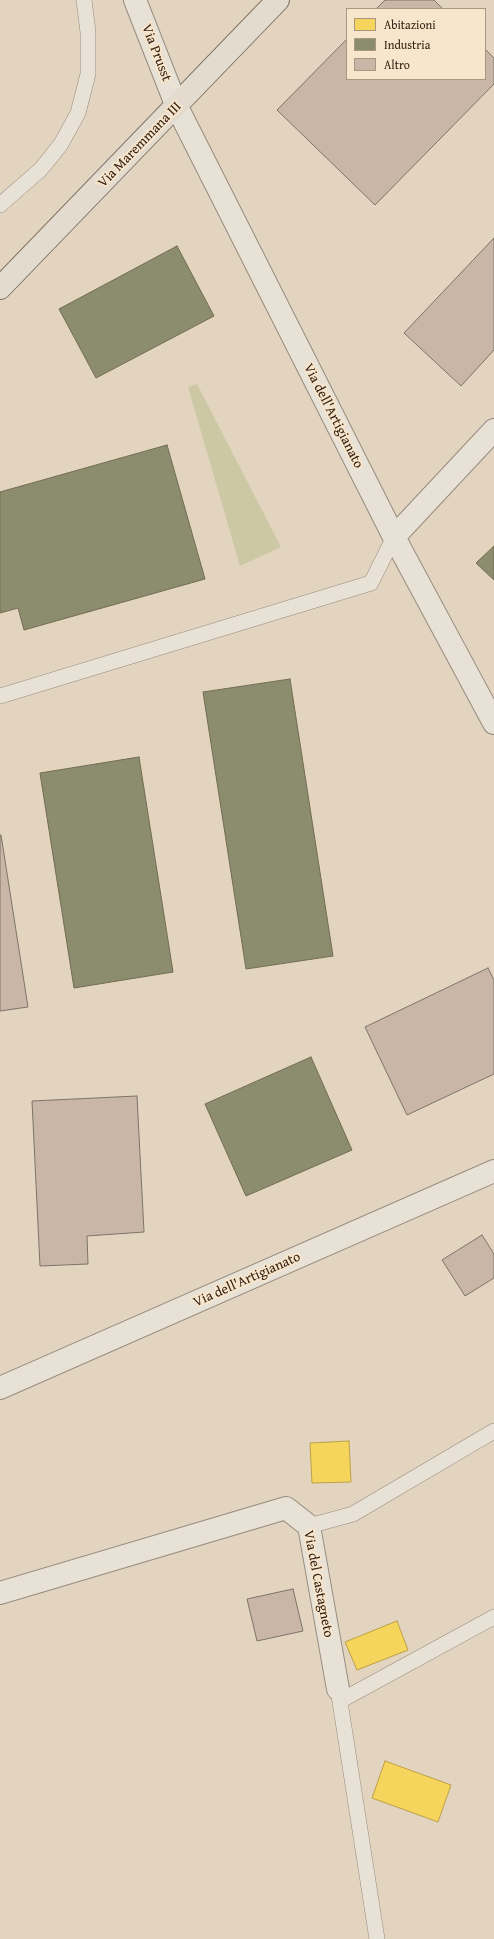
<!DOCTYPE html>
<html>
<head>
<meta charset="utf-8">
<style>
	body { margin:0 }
	#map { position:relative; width:494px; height:1939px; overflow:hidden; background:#e3d4c0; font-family:"Gentium Book Plus",serif }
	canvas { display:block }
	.legend { position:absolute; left:346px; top:8px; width:140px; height:72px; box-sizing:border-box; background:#f7e5cc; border:1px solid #aa9782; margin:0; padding:5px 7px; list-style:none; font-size:12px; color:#362114 }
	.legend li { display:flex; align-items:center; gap:8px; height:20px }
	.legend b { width:20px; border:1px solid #aa9782 }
</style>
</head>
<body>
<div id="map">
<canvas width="494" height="1939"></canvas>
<ul class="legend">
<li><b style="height:11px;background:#f6d55c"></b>Abitazioni</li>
<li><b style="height:11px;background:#8c8c6e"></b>Industria</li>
<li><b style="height:11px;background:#c9b6a7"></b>Altro</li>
</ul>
</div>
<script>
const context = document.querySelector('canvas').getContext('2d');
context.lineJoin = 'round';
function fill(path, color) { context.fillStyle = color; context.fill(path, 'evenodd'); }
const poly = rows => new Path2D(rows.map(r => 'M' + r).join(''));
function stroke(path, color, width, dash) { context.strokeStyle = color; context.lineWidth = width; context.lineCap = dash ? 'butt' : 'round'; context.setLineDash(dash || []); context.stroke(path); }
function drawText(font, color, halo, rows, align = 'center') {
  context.font = font + ' "Gentium Book Plus",serif'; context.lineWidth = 4; context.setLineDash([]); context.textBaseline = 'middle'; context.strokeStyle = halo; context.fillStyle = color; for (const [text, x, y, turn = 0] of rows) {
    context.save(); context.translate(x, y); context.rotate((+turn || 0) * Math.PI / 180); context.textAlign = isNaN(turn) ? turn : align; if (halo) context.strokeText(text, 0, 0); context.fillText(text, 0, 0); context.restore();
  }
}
fill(poly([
	[197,384,281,547,240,566,188,387]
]), '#ccc8a4');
const homes = poly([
	[349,1441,351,1482,312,1483,310,1443,349,1441],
	[397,1621,408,1650,357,1670,345,1642,397,1621],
	[385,1761,451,1785,438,1822,372,1798,385,1761]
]);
fill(homes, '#f6d55c');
stroke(homes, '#bc9f46', 1);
const industry = poly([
	[177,246,214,316,96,378,59,309,177,246],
	[167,445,205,579,24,630,18,608,0,613,0,492,167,445],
	[494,546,494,580,476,563,494,546],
	[290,679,333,956,246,969,203,692,290,679],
	[139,757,173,972,74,988,40,773,139,757],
	[311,1057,352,1150,246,1196,205,1104,311,1057]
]);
fill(industry, '#8c8c6e');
stroke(industry, '#726c53', 1);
const building = poly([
	[385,0,434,0,443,9,376,9,385,0],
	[347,39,347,79,485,79,485,49,494,58,494,84,375,205,277,110,347,39],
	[494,238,494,350,461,386,404,333,494,238],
	[0,835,1,835,28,1007,0,1011,0,835],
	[488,968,494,980,494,1074,407,1115,365,1027,488,968],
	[137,1096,144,1232,87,1236,88,1264,40,1266,32,1101,137,1096],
	[482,1235,494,1254,494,1278,465,1296,442,1260,482,1235],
	[293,1589,303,1631,257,1641,247,1599,293,1589]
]);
fill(building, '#c9b6a7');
stroke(building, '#7e7367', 1);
const service = poly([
	[0,205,40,170,50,158,61,144,78,113,88,74,88,32,84,0],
	[0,696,371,583,394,537],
	[309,1526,353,1514,494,1431],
	[338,1689,377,1939],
	[340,1701,494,1617]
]);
const minor = poly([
	[135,0,177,107,394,537,494,723],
	[394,537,494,430],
	[0,1388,494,1171],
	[0,1593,286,1508,309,1526,338,1689]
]);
const primary = poly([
	[0,288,278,0]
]);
stroke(service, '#968b7f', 16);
stroke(minor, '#968b7f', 24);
stroke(primary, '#7e7367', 24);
stroke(service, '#e8e1d6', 15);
stroke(minor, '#e8e1d6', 22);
stroke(primary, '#e4dbcf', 22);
drawText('14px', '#362114', '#f7e5cc', [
	["Via Prusst",156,53,69],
	["Via Maremmana III",140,145,-46],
	["Via dell'Artigianato",333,416,63],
	["Via dell'Artigianato",247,1280,-24],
	["Via del Castagneto",318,1584,79]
]);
</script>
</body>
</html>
